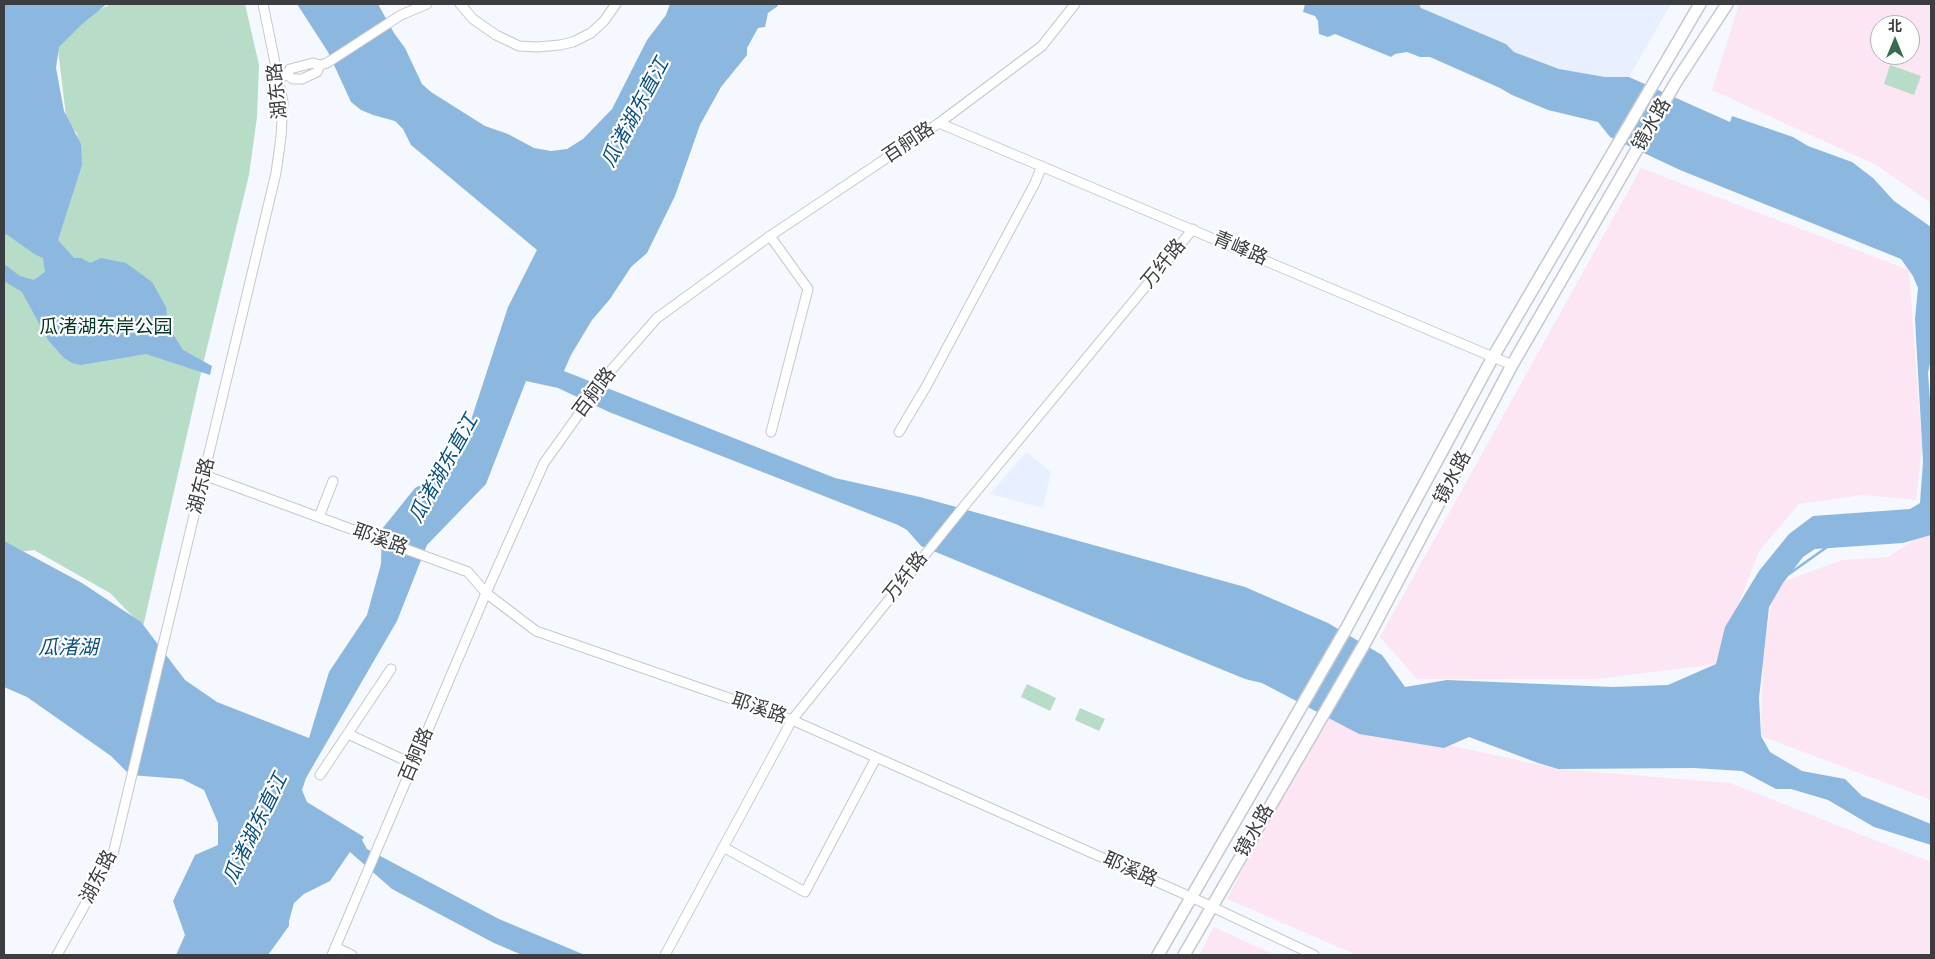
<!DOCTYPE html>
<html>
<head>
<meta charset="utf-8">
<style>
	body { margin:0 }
	#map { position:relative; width:1935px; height:959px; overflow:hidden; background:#f5f8fe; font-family:"Space Grotesk","Noto Sans SC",sans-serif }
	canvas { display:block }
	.frame { position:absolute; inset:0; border:5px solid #3b3d40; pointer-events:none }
	.north { position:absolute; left:1870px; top:15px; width:50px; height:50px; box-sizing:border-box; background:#fff; border:1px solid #b1b1b3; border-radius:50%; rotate:0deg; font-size:14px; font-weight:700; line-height:20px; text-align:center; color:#3b3d40 }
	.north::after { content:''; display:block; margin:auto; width:18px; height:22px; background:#356c52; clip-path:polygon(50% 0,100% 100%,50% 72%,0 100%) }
</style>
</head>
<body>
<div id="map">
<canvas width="1935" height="959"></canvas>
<div class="frame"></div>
<div class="north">北</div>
</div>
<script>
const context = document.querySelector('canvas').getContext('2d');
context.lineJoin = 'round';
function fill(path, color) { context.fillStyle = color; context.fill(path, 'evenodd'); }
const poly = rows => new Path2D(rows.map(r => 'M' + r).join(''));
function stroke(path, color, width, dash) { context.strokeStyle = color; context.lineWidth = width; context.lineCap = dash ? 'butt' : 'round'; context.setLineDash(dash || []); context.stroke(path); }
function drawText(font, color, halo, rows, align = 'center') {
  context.font = font + ' "Space Grotesk","Noto Sans SC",sans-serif'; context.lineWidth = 4.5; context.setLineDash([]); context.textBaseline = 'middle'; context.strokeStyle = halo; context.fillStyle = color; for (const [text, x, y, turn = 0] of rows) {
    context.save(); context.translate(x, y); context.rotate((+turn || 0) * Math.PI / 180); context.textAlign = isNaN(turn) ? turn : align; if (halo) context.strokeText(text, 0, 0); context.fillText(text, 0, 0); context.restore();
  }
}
fill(poly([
	[1419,4,1671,4,1629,77,1605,77,1559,69,1514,52,1506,44,1421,8],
	[1026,452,1051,472,1043,508,990,494]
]), '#e8effe');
fill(poly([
	[1739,4,1931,4,1931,203,1876,165,1712,90],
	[1880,25,1910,25,1910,55,1880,55],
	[1641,168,1909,270,1922,447,1916,500,1862,495,1799,504,1759,551,1716,664,1598,679,1417,679,1380,637],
	[1931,529,1931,800,1761,736,1763,658,1774,585,1842,560,1888,557],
	[1322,717,1558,769,1730,783,1931,862,1931,955,1357,955,1227,899],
	[1214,927,1275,955,1199,955]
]), '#fde6f4');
fill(poly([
	[111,4,245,4,259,65,257,117,249,175,204,360,143,627,110,593,34,550,19,552,4,542,4,232,78,159,77,133,67,124,57,42,64,28],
	[1890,65,1921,76,1914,95,1884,84],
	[1027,684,1056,698,1050,711,1021,697],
	[1080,708,1105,719,1099,731,1075,720]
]), '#b7dcc8');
fill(poly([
	[4,4,107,4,82,24,59,47,56,68,64,111,81,144,82,165,58,240,74,258,81,258,90,263,101,258,126,263,152,282,166,307,168,326,183,350,212,366,210,375,146,354,81,365,72,363,64,358,48,340,22,292,4,281,4,264,20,276,34,280,45,272,43,258,36,255,6,234,4,235],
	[297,4,378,4,394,33,405,48,422,84,431,92,485,126,508,134,534,148,551,151,567,149,583,139,612,109,647,40,666,15,670,4,777,4,778,6,768,13,765,27,758,28,747,48,747,55,721,87,700,125,675,196,647,253,631,267,610,299,592,320,571,355,564,371,835,478,920,497,1245,587,1328,623,1382,655,1405,687,1447,680,1613,687,1668,685,1716,664,1725,627,1759,571,1789,534,1813,516,1910,509,1920,503,1923,461,1915,319,1918,288,1913,276,1901,259,1680,170,1610,137,1598,122,1548,110,1512,95,1500,88,1430,57,1420,57,1407,52,1395,54,1391,57,1335,34,1328,37,1319,34,1318,21,1315,16,1303,12,1305,4,1419,4,1421,8,1506,44,1514,52,1559,69,1605,77,1629,77,1730,122,1732,116,1793,137,1808,146,1852,162,1873,178,1894,201,1931,227,1931,359,1928,373,1931,413,1931,535,1903,543,1815,549,1803,557,1783,583,1769,607,1759,698,1761,736,1770,752,1802,771,1845,779,1862,796,1931,824,1931,845,1874,827,1828,800,1791,789,1776,789,1742,771,1694,768,1558,769,1538,763,1469,737,1444,748,1359,734,1262,683,1245,679,921,546,907,530,898,525,609,412,558,388,526,381,486,484,427,545,397,621,306,778,302,790,307,802,364,837,362,840,367,849,499,919,585,955,522,955,494,943,392,889,350,852,330,881,304,894,294,903,289,921,289,926,268,955,176,955,185,935,173,901,195,855,218,845,218,823,204,790,182,779,130,775,111,756,27,697,4,687,4,541,82,583,141,622,185,680,217,702,309,738,329,672,367,615,381,564,382,529,415,488,456,466,508,307,537,250,411,145,403,129,395,121,373,115,361,110,351,102,328,52]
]), '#8cb8e0');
stroke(poly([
	[1789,574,1827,547]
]), '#8cb8e0', 2.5);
const minor = poly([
	[460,4,473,19,496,35,519,46,537,47,560,45,573,42,591,33,604,21,616,4],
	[320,65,327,63,401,15,427,4],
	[279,77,287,75,293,79,302,79,317,72,320,65,313,63,290,69,287,75],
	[939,123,1512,365],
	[770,236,808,289,771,432],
	[899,432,927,385,1035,183,1042,166],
	[204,475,468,572,486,593,536,631,792,720,1191,897,1314,955],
	[319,517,333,481],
	[348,734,413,764],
	[320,775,391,669],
	[723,847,805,892,876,758],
	[335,947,352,955],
	[57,955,113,854,276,173,281,137,283,102,263,4],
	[332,955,486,593,544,463,606,376,657,318,770,236,939,123,1042,46,1075,4],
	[665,955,792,720,965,505,1193,229]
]);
const major = poly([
	[1158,955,1346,629,1493,357,1700,4],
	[1184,955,1366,641,1512,365,1676,82,1727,4]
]);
stroke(minor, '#c5c8cf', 11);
stroke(major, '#c5c8cf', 14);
stroke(minor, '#fff', 9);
stroke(major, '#fff', 11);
drawText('19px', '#3b3d40', '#fff', [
	["湖东路",278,91,-96],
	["镜水路",1652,125,-60],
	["百舸路",909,143,-34],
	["青峰路",1240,249,23],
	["万纤路",1164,264,-50],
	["百舸路",595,393,-53],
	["镜水路",1453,478,-62],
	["湖东路",202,486,-76],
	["耶溪路",380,540,20],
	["万纤路",906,577,-51],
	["耶溪路",759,709,19],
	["百舸路",417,755,-67],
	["镜水路",1255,831,-60],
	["耶溪路",1130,870,24],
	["湖东路",99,877,-63]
]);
drawText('19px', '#023623', '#fff', [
	["瓜渚湖东岸公园",106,328]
]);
drawText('italic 20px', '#085082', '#fff', [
	["瓜渚湖东直江",636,113,-62],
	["瓜渚湖东直江",444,469,-61],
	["瓜渚湖",68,649],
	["瓜渚湖东直江",256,829,-64]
]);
</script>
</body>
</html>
